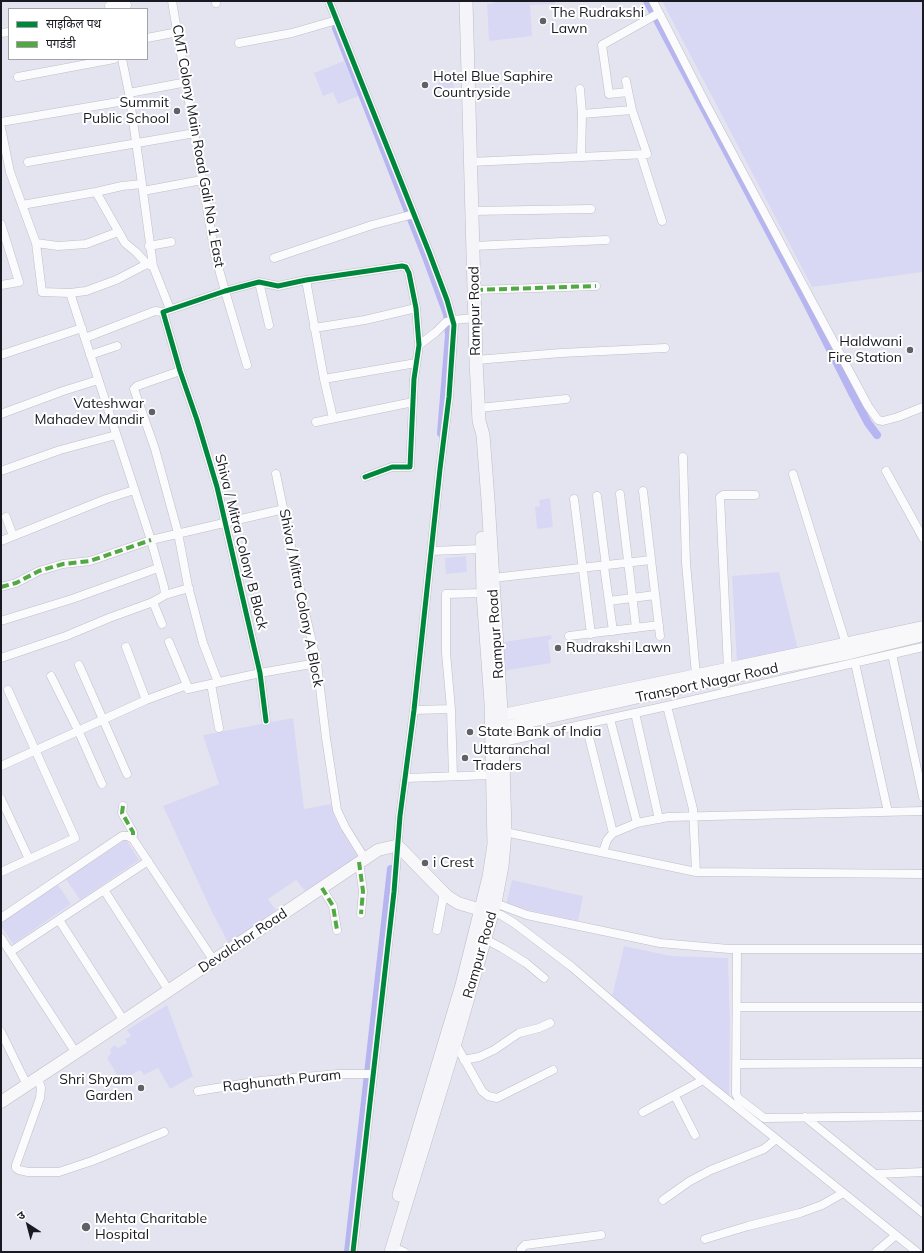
<!DOCTYPE html>
<html>
<head>
<meta charset="utf-8">
<style>
	body { margin:0 }
	#map { position:relative; width:924px; height:1253px; overflow:hidden; background:#e4e4f0; font-family:Mulish,"Noto Sans Devanagari",sans-serif }
	canvas { display:block }
	.frame { position:absolute; inset:0; border:2px solid #191921; pointer-events:none }
	.legend { position:absolute; left:8px; top:8px; width:140px; height:52px; box-sizing:border-box; background:#fff; border:1px solid #a3a3a6; margin:0; padding:5px 7px; list-style:none; font-size:12px; color:#191921 }
	.legend li { display:flex; align-items:center; gap:8px; height:20px }
	.legend b { width:20px; border:1px solid #a3a3a6 }
	.north { position:absolute; left:8px; top:1205px; width:40px; height:40px; -webkit-text-stroke:3px #fff; paint-order:stroke; rotate:324deg; font-size:11px; font-weight:700; line-height:16px; text-align:center; color:#191921 }
	.north::after { content:''; display:block; margin:auto; width:14px; height:18px; background:#191921; clip-path:polygon(50% 0,100% 100%,50% 72%,0 100%) }
</style>
</head>
<body>
<div id="map">
<canvas width="924" height="1253"></canvas>
<div class="frame"></div>
<ul class="legend">
<li><b style="height:5px;background:#00873e"></b>साइकिल पथ</li>
<li><b style="height:5px;background:#52a943"></b>पगडंडी</li>
</ul>
<div class="north">उ</div>
</div>
<script>
const context = document.querySelector('canvas').getContext('2d');
context.lineJoin = 'round';
function fill(path, color) { context.fillStyle = color; context.fill(path, 'evenodd'); }
const poly = rows => new Path2D(rows.map(r => 'M' + r).join(''));
function stroke(path, color, width, dash) { context.strokeStyle = color; context.lineWidth = width; context.lineCap = dash ? 'butt' : 'round'; context.setLineDash(dash || []); context.stroke(path); }
function drawText(font, color, halo, rows, align = 'center') {
  context.font = font + ' Mulish,sans-serif'; context.lineWidth = 4; context.setLineDash([]); context.textBaseline = 'middle'; context.strokeStyle = halo; context.fillStyle = color; for (const [text, x, y, turn = 0] of rows) {
    context.save(); context.translate(x, y); context.rotate((+turn || 0) * Math.PI / 180); context.textAlign = isNaN(turn) ? turn : align; if (halo) context.strokeText(text, 0, 0); context.fillText(text, 0, 0); context.restore();
  }
}
fill(poly([
	[494,1,555,1,555,4,530,5,532,36,489,41,487,4,494,3],
	[662,1,923,1,923,272,812,287],
	[344,61,359,96,338,104,333,92,323,96,314,73],
	[452,75,454,88,439,90,438,77],
	[550,498,553,527,537,529,535,507,540,506,539,500],
	[466,556,467,572,446,574,445,558],
	[779,572,798,650,737,663,732,576],
	[551,635,552,639,548,640,551,663,503,671,503,642],
	[293,718,304,809,331,804,335,818,346,838,358,857,305,891,296,880,268,899,276,910,229,944,212,912,163,806,219,784,203,735],
	[125,840,127,841,139,860,80,900,66,879],
	[512,880,583,896,578,921,506,905],
	[58,885,71,904,13,944,1,926,2,922],
	[624,946,671,956,728,958,730,1023,729,1096,652,1032,612,997],
	[167,1005,193,1076,170,1089,158,1068,144,1075,140,1070,124,1079,119,1078,107,1058,111,1053,110,1049,115,1045,118,1048,127,1043,125,1039,131,1036,127,1030]
]), '#d8d8f5');
stroke(poly([
	[647,1,805,300,852,393,868,423,877,435],
	[336,28,426,257,447,314,449,335,441,433],
	[348,1252,391,869]
]), '#b6b5f2', 8);
const minor = poly([
	[172,1,215,255,225,291,247,365],
	[329,1,429,252,447,300,454,325,449,397,440,469,414,710,400,816,394,892,353,1252],
	[653,1,706,104,868,406,878,420,883,421,898,417,923,407],
	[216,3,216,1],
	[109,6,127,5],
	[1,33,9,32],
	[147,38,178,32],
	[239,43,292,33,337,20],
	[122,59,129,93,142,184,153,266,170,309],
	[18,77,114,59],
	[580,89,582,114,581,157],
	[628,92,609,94,602,45,659,13],
	[129,93,187,82],
	[582,114,632,110],
	[1,122,130,100],
	[1,128,10,172,36,243,42,292,70,293,86,291,116,280,147,264],
	[641,155,662,221],
	[28,162,195,133],
	[470,162,647,154,632,110,626,81],
	[143,191,202,180],
	[96,192,125,243,136,252,147,264,152,266],
	[22,205,96,192,122,186,142,184],
	[472,211,591,209],
	[1,224,19,282,1,285],
	[36,243,58,246,86,244,118,232],
	[149,246,171,242],
	[473,246,606,240],
	[274,258,372,225,414,214],
	[306,280,324,379,416,363],
	[259,282,269,325],
	[475,290,596,286],
	[314,328,365,320,416,308],
	[85,338,155,311,163,312],
	[419,345,436,332,446,322,453,320,475,318],
	[1,355,82,328],
	[90,355,117,346],
	[476,360,561,353,665,348],
	[180,371,137,386,134,389,155,449,178,533,188,586,203,643,218,682],
	[324,379,333,418],
	[479,408,566,399],
	[1,414,63,391,98,380],
	[316,422,413,402],
	[683,457,686,563,696,675],
	[1,471,60,450,116,435],
	[886,471,923,538],
	[276,474,303,604,317,663,326,738,337,810,345,827,365,859],
	[793,474,846,644],
	[643,491,660,636],
	[620,494,636,628],
	[597,496,606,566],
	[574,499,591,634],
	[6,517,13,536],
	[1,541,106,499,134,490],
	[431,551,482,549],
	[604,566,613,631],
	[493,578,651,560],
	[1,587,16,583,39,571,63,564,90,561,151,540,284,509],
	[165,595,189,588],
	[609,601,655,595],
	[153,602,162,624],
	[1,621,72,599,158,568],
	[569,636,659,625],
	[169,642,187,685],
	[126,647,146,700],
	[892,654,923,797],
	[1,658,66,636,109,618,153,602,165,595,164,587,151,540,70,293],
	[855,663,888,812],
	[79,665,127,774],
	[728,669,720,497,723,495,755,495],
	[51,676,78,730,102,784],
	[211,684,219,728],
	[667,706,693,809,696,872],
	[414,710,451,709],
	[635,713,659,819],
	[610,719,637,823],
	[266,721,260,673,217,487,197,420,180,371,163,312,225,291,259,282,278,286,306,280,402,266,406,267,409,273,416,308,419,345,414,379,410,467,392,467,365,477],
	[586,725,613,833],
	[503,742,667,706,923,647],
	[1,766,146,700,187,685,188,689,260,673,317,663],
	[453,776,451,709,446,653,446,594,483,593],
	[405,778,493,775],
	[1,799,29,859],
	[123,806,122,813,133,832,133,835,131,838],
	[505,832,696,872,923,874],
	[603,852,607,840,613,833,637,823,668,817,923,811],
	[359,862,363,891,361,914],
	[1,872,75,838,8,690],
	[322,888,333,906,337,930],
	[104,890,169,991],
	[495,903,527,915,660,943,729,949,923,949],
	[492,912,501,915,514,923,572,967,703,1080,917,1252],
	[1,918,122,836,128,836,133,839,214,961],
	[59,920,124,1021],
	[437,930,444,893],
	[1,938,76,1053],
	[485,939,502,948,526,963,544,978],
	[737,949,736,1094,738,1098,764,1118,923,1116],
	[10,952,148,861],
	[737,1007,923,1007],
	[1,1032,27,1085],
	[455,1043,482,1091,488,1096,497,1098,553,1070],
	[464,1060,479,1057,494,1050,519,1033,539,1028,550,1023],
	[736,1064,923,1063],
	[38,1078,41,1088,40,1098,16,1165,16,1168,19,1170,28,1172,59,1172,92,1161,164,1132],
	[198,1091,260,1081,338,1074,373,1074],
	[675,1096,695,1135],
	[643,1112,703,1080],
	[805,1117,923,1213],
	[876,1174,923,1172],
	[663,1200,690,1181,711,1170,764,1149,776,1139],
	[705,1239,748,1226,800,1213,822,1205,843,1193],
	[392,1247,404,1252],
	[521,1252,521,1249,525,1245,601,1235],
	[876,1252,896,1235]
]);
const secondary = poly([
	[493,717,746,665,923,627],
	[492,730,697,684,850,653,923,635],
	[1,1102,110,1030,378,850,395,846,398,846,447,896,458,903,481,910]
]);
const primary = poly([
	[399,1195,462,985,489,877,494,844,491,703,483,593,482,538],
	[391,1252,455,1043,495,903,502,866,505,832,502,728,488,500,483,435,479,421,476,360,466,1]
]);
stroke(minor, '#bebec7', 9);
stroke(secondary, '#bebec7', 13);
stroke(primary, '#bcbcc7', 14);
stroke(minor, '#fbfbfd', 8);
stroke(secondary, '#f8f8fb', 12);
stroke(primary, '#f5f5f9', 13);
stroke(poly([
	[475,290,596,286],
	[1,587,16,583,39,571,63,564,90,561,151,540],
	[123,806,122,813,133,832,133,835,131,838],
	[359,862,363,891,361,914],
	[322,888,333,906,337,930]
]), '#52a943', 4, [8, 4]);
stroke(poly([
	[329,1,429,252,447,300,454,325,449,397,440,469,414,710,400,816,394,892,353,1252],
	[266,721,260,673,217,487,197,420,180,371,163,312,225,291,259,282,278,286,306,280,402,266,406,267,409,273,416,308,419,345,414,379,410,467,392,467,365,477]
]), '#00873e', 5);
for (const [x, y, r, color] of [
	[543,21,4,"#606069"],
	[425,85,4,"#606069"],
	[177,111,4,"#606069"],
	[910,350,4,"#606069"],
	[152,412,4,"#606069"],
	[558,648,4,"#606069"],
	[470,732,4,"#606069"],
	[465,758,4,"#606069"],
	[425,863,4,"#606069"],
	[141,1088,4,"#606069"],
	[86,1227,5,"#606069"]
]) { const dot = new Path2D(); dot.arc(x, y, r, 0, 2 * Math.PI); context.fillStyle = color; context.fill(dot); stroke(dot, '#fff', 1.5); }
drawText('14px', '#191921', '#fff', [
	["The Rudrakshi",551,13],
	["Lawn",551,29],
	["Hotel Blue Saphire",433,77],
	["Countryside",433,93],
	["Summit",169,103,"right"],
	["Public School",169,119,"right"],
	["Haldwani",902,342,"right"],
	["Fire Station",902,358,"right"],
	["Vateshwar",144,404,"right"],
	["Mahadev Mandir",144,420,"right"],
	["Rudrakshi Lawn",566,648],
	["State Bank of India",478,732],
	["Uttaranchal",473,750],
	["Traders",473,766],
	["i Crest",433,863],
	["Shri Shyam",133,1080,"right"],
	["Garden",133,1096,"right"],
	["Mehta Charitable",95,1219],
	["Hospital",95,1235]
], 'left');
drawText('14px', '#191921', '#fff', [
	["CMT Colony Main Road Gali No 1 East",198,146,80],
	["Rampur Road",475,311,-91],
	["Shiva / Mitra Colony B Block",241,542,76],
	["Shiva / Mitra Colony A Block",301,598,79],
	["Rampur Road",496,634,-94],
	["Transport Nagar Road",707,683,-12],
	["Devalchor Road",243,941,-34],
	["Rampur Road",480,955,-74],
	["Raghunath Puram",282,1081,-6]
]);
</script>
</body>
</html>
